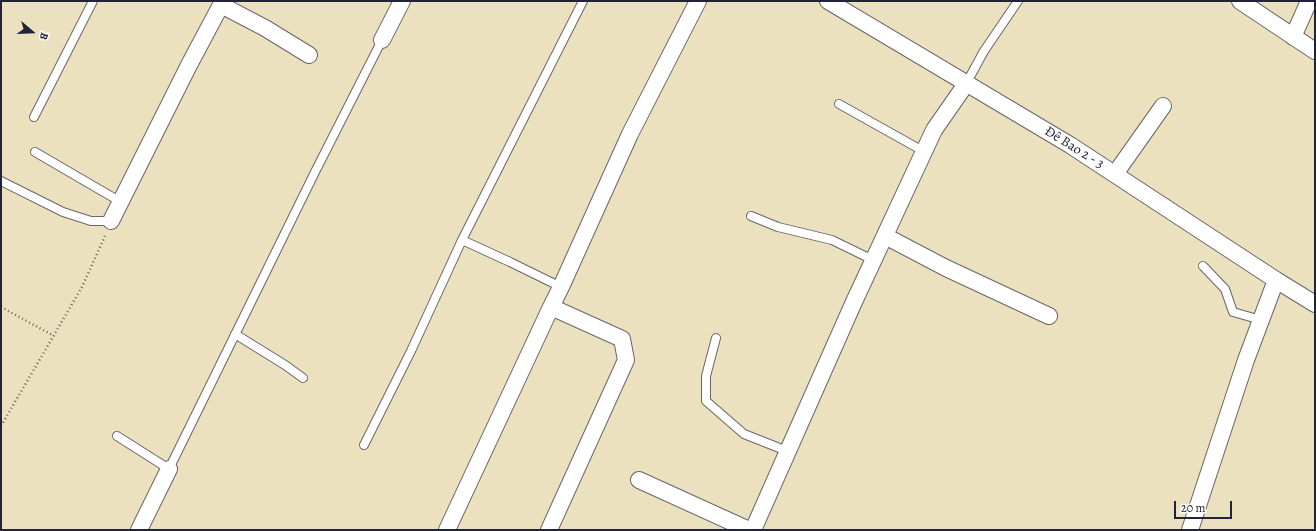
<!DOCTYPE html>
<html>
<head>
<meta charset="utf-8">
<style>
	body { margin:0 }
	#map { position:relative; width:1316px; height:531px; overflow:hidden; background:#ece1be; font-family:Alegreya,serif }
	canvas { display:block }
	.frame { position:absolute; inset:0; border:2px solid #22223b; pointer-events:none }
	.north { position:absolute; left:12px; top:12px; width:40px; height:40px; -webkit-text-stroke:3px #fdfcf7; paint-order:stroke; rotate:109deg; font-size:11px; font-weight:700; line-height:16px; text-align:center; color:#22223b }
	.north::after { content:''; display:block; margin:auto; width:14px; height:18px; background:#22223b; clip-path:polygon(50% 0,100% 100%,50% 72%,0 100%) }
	.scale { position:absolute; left:1174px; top:501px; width:58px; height:18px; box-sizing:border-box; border:2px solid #22223b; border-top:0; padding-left:5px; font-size:12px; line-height:14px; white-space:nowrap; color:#22223b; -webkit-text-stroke:3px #fdfcf7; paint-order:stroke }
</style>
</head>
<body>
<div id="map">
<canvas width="1316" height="531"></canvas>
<div class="frame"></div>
<div class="north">B</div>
<div class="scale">20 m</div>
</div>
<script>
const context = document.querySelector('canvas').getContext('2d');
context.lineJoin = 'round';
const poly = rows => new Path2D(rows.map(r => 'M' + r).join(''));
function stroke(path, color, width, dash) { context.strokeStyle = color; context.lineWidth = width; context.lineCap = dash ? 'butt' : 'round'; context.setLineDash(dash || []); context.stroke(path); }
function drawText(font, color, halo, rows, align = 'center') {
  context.font = font + ' Alegreya,serif'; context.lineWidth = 3; context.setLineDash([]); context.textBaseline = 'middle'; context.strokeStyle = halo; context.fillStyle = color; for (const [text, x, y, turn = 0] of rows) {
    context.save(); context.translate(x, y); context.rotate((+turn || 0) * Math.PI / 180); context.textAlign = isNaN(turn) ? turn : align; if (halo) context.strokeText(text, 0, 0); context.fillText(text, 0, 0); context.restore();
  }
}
const lane = poly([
	[966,84,984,51,1018,1],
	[839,104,923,151],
	[34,117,93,1],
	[35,152,121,202],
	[1,181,63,212,91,221,111,221],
	[751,216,778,227,832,240,873,260],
	[462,240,510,262,561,287],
	[1203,266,1225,289,1233,312,1261,320],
	[235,334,285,365,303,378],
	[716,338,706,376,706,401,744,434,787,451],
	[117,436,169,469,315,172,382,40],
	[364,445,411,351,462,240,583,1]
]);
const street = poly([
	[828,1,1070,145,1276,280,1315,304],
	[1240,1,1315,51],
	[221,5,265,28,309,55],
	[1293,37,1309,1],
	[382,40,402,1],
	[1115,174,1163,106],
	[111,221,188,67,223,1],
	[885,236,946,268,1049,316],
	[639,480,749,530],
	[139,530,169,469],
	[447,530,551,307,561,287,630,134,698,1],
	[549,530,626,360,622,339,551,307],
	[753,530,853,304,934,130,966,84],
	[1190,530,1246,360,1276,280]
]);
stroke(lane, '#696569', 10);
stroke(street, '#696569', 18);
stroke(poly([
	[1,307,54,336],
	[1,426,82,287,105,236]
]), '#696569', 2.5, [1, 3]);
stroke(lane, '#fff', 8);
stroke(street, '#fff', 16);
drawText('14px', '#22223b', '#fdfcf7', [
	["Đê Bao 2 - 3",1074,148,32]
]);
</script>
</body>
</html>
